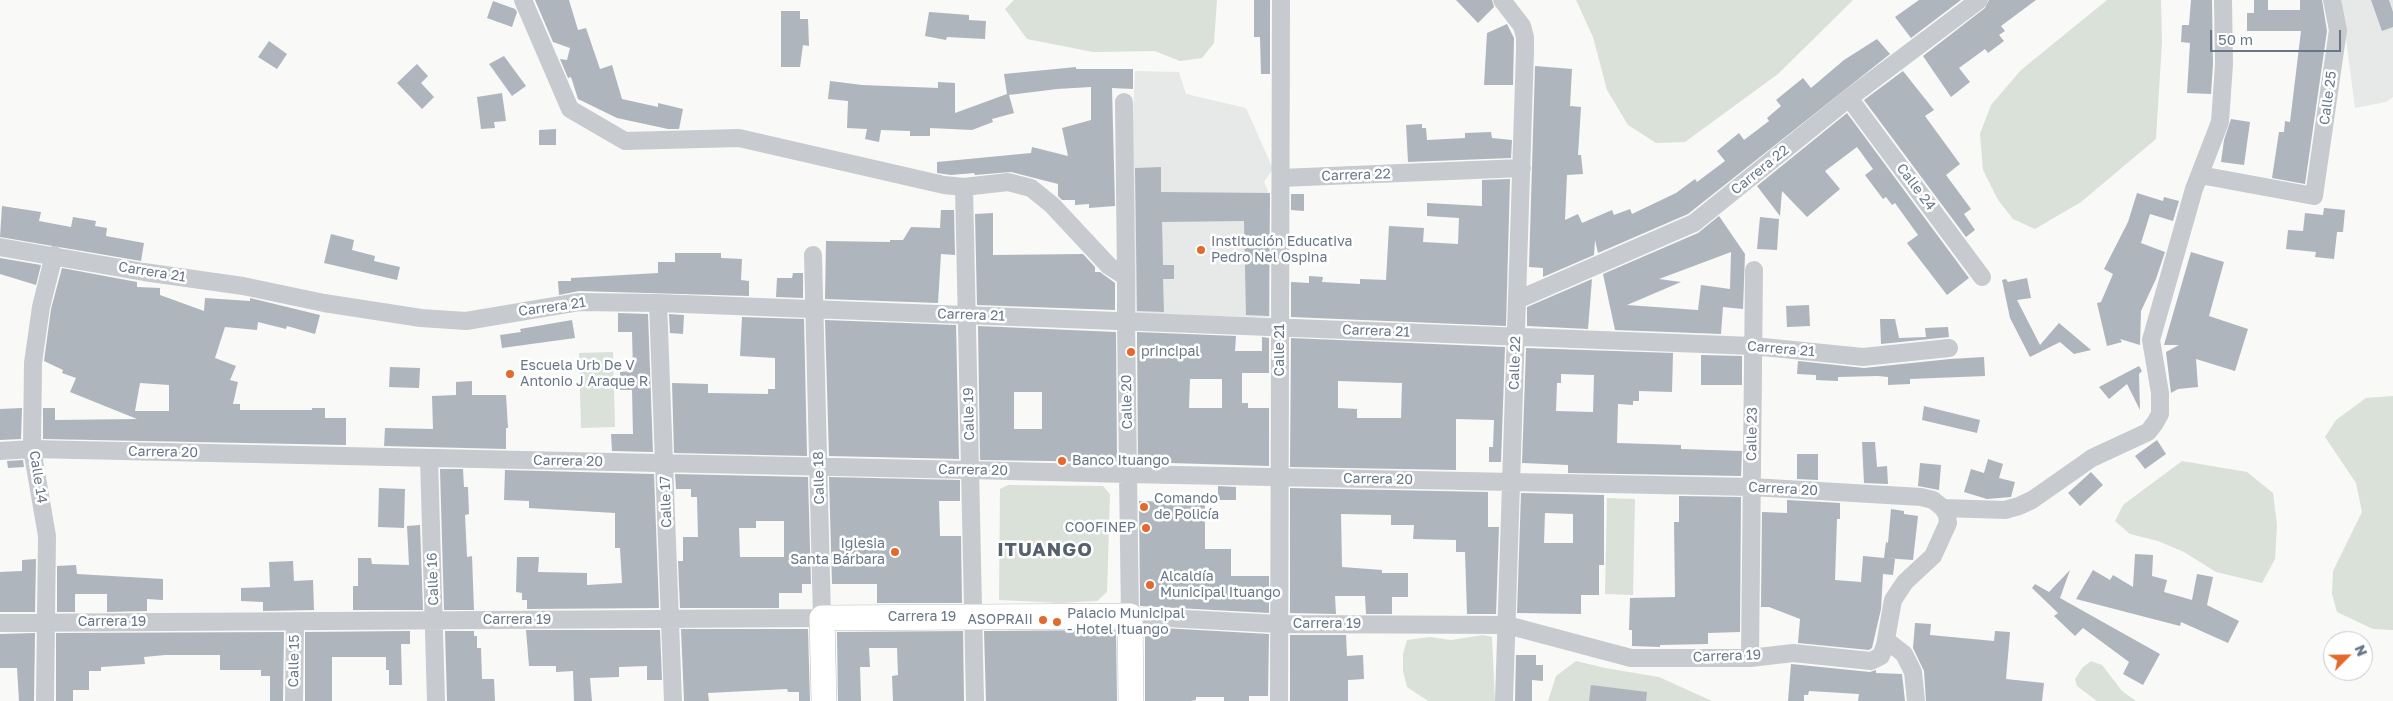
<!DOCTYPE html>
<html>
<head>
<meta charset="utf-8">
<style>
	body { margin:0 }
	#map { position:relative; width:2393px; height:701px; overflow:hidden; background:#f9f9f7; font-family:"Golos Text",sans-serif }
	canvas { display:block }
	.north { position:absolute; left:2323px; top:631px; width:50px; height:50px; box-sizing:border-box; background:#fff; border:1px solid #c3c9cf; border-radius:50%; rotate:67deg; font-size:14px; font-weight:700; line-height:20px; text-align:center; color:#687788 }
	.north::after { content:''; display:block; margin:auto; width:18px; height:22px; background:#e3692d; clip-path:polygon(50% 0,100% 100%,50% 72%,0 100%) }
	.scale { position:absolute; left:2210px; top:30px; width:131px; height:22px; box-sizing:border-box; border:2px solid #687788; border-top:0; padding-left:6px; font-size:15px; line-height:18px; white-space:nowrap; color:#687788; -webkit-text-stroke:4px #fff; paint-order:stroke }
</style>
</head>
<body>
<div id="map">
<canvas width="2393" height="701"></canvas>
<div class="north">N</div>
<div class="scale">50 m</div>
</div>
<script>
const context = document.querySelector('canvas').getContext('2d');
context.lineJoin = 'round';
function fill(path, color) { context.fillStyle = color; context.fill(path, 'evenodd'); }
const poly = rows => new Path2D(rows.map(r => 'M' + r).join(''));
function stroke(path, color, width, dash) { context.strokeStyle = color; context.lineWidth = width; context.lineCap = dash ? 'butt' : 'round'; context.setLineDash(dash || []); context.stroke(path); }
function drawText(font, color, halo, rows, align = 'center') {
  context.font = font + ' "Golos Text",sans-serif'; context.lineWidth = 5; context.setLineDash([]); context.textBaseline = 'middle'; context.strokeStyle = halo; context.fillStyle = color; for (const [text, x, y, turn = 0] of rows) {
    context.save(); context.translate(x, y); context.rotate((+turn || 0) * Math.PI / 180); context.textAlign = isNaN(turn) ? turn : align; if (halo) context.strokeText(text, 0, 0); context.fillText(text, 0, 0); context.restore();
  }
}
fill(poly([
	[2341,0,2393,0,2393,97,2386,102,2355,108],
	[1135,71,1179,72,1186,94,1246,108,1273,169,1264,182,1268,191,1270,317,1132,315,1131,168]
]), '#e7e8e8');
fill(poly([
	[1014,0,1217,0,1214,43,1202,58,1180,61,1155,51,1093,52,1027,39,1005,9],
	[1576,0,1853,0,1778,74,1685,142,1656,143,1628,125,1607,90,1593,37],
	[2107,0,2161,0,2162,42,2156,139,2081,202,2035,229,2013,219,1998,200,1983,170,1980,134,1991,105,2021,70],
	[613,352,615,427,581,428,579,353],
	[2393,396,2393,630,2373,629,2337,612,2332,594,2333,571,2362,512,2356,483,2325,437,2336,420,2366,398],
	[2182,461,2247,472,2273,493,2277,525,2275,559,2262,583,2216,572,2184,552,2158,541,2130,534,2115,521,2123,505],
	[1008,485,1103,486,1110,494,1107,592,1097,601,1060,603,999,600,1000,489],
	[1607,498,1635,499,1633,595,1605,594],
	[1483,635,1492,637,1495,701,1428,701,1407,687,1403,671,1403,654,1407,640,1430,637,1451,640],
	[1576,661,1605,668,1659,677,1712,701,1548,701,1556,676],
	[2091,661,2102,665,2122,691,2136,701,2097,701,2077,686,2075,679,2082,668]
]), '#dae1d8');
fill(poly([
	[535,0,569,0,578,30,586,28,600,69,612,65,622,99,658,107,658,103,683,109,679,129,668,129,617,118,578,99,571,77,568,78,560,59,567,60,570,48,553,42],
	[1254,0,1270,0,1270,74,1261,74,1260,37,1254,37],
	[1456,0,1492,0,1494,7,1478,23],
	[1919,0,1961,0,1911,38,1895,17],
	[1989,0,2036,0,2001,26,2005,31,1999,35,2004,41,1988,53,1985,49,1959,68,1970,82,1951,97,1923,56,1985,8],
	[2191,0,2212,0,2213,64,2211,94,2187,93,2190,43,2181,42,2182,25,2189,25],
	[2254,0,2268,0,2268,10,2300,10,2300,0,2322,0,2327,31,2305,184,2272,178,2279,132,2284,132,2285,121,2290,122,2301,31,2247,31,2247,13,2254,13],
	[2371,0,2389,0,2393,12,2393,27,2382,31],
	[493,1,515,9,517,12,512,27,487,18],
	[781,11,800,11,800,19,808,19,809,46,803,45,800,67,781,67],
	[929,12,969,15,969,20,986,21,985,39,947,37,946,40,925,36],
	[1507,24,1514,38,1513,85,1484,85,1487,33],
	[1877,39,1890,54,1688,214,1598,253,1595,240,1594,255,1543,277,1543,268,1529,267,1535,66,1572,69,1570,106,1581,107,1578,155,1581,155,1583,174,1567,175,1565,220,1578,214,1582,223,1612,210,1614,215,1630,209,1632,214,1676,193,1695,179,1697,182,1725,161,1717,151,1739,133,1744,140,1769,121,1767,118,1781,106,1776,100,1803,78,1811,88,1844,60],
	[269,41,287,54,277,69,258,57],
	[504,56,526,86,512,96,489,64],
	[417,64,428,76,421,83,434,97,422,109,397,83],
	[1076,67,1076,69,1133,69,1133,89,1112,88,1115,206,1089,208,1089,204,1075,205,1075,200,1062,200,1058,196,1058,184,1011,172,975,175,974,173,951,175,937,173,937,162,1031,153,1032,147,1068,156,1062,128,1091,120,1091,87,1057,89,1009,95,1014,113,992,119,993,122,972,130,930,128,930,136,910,136,910,131,881,130,879,142,865,139,867,129,847,128,848,101,828,99,830,81,862,85,938,88,938,82,955,83,955,113,1007,94,1004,74],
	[1903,71,1934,110,1925,116,1960,164,1946,175,1971,209,1964,214,1975,230,1966,237,1864,100],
	[502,93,506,121,494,122,495,128,481,129,477,97],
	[1847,113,1969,278,1947,295,1907,243,1918,235,1895,203,1892,205,1886,197,1883,199,1865,175,1873,169,1857,147,1825,171,1840,189,1807,217,1782,191,1780,216,1757,186],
	[2231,119,2250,122,2244,165,2221,162,2224,140],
	[1422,124,1422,128,1426,128,1427,140,1465,138,1465,133,1491,132,1492,138,1512,140,1511,158,1408,162,1406,125],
	[556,129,556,145,539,145,539,130],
	[1161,167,1161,192,1270,193,1269,316,1246,315,1244,221,1162,222,1163,265,1174,265,1174,279,1163,279,1164,312,1137,311,1135,168],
	[1510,179,1506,326,1291,317,1291,282,1309,283,1309,276,1323,277,1322,282,1360,284,1360,279,1386,280,1389,226,1424,228,1423,242,1458,244,1459,218,1427,216,1427,203,1482,206,1482,180],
	[2137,193,2163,201,2164,197,2179,201,2173,221,2150,214,2141,243,2165,252,2156,279,2141,311,2140,345,2120,339,2122,342,2107,346,2097,303,2101,302,2113,274,2104,269,2128,222],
	[1291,194,1304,194,1304,211,1291,210],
	[2,206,41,212,39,221,71,227,73,217,96,221,95,226,107,228,106,236,144,243,141,261,0,237],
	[2324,208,2345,210,2343,232,2337,232,2334,259,2315,257,2316,252,2286,249,2288,230,2303,231,2305,213,2323,215],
	[941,210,954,210,955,255,941,254,938,303,825,299,826,241,890,242,890,240,903,240,911,227,940,228],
	[993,213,993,255,1083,254,1095,267,1095,272,1100,272,1115,283,1115,310,977,305,975,214],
	[1719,216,1745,254,1743,309,1723,307,1721,334,1615,330,1603,274,1698,233],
	[1731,252,1730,289,1701,285,1698,310,1627,305,1681,282,1659,279],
	[1760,217,1779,219,1777,250,1757,249],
	[331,234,354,240,352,250,375,256,374,261,400,267,397,280,324,263],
	[2191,252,2224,262,2209,316,2248,329,2235,371,2196,359,2198,387,2178,389,2171,393,2166,352,2179,345,2164,345],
	[675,253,721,253,721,258,742,259,741,280,749,281,749,296,579,291,559,295,558,281,571,281,571,278,658,273,658,262,675,262],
	[0,258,41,265,36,285,0,274],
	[62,268,137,282,137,287,160,288,160,295,204,311,205,298,250,301,250,298,320,315,315,334,287,326,286,329,258,322,257,330,225,327,215,358,236,366,230,380,238,382,233,404,240,404,240,410,312,410,312,408,325,408,325,418,346,418,346,445,43,439,43,408,55,408,55,420,137,419,70,392,76,378,62,373,63,370,44,361,51,309],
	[140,383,169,385,169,411,135,411],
	[793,273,803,273,803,298,776,297,777,278,792,278],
	[2027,278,2031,298,2017,300,2040,345,2059,323,2091,350,2074,354,2060,342,2030,357,2010,318,2002,280,2006,279,2008,282],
	[1592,279,1588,329,1527,326,1527,307],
	[1809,305,1810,326,1787,327,1786,306],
	[618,313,648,314,653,452,612,451,611,434,633,434,632,390,620,390,620,372,633,371,632,332,618,332],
	[669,314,684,315,683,334,670,333],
	[742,317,804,319,807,456,674,453,672,383,708,384,708,393,768,394,768,389,775,389,775,358,740,356],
	[1880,319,1895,319,1899,338,1926,337,1925,328,1948,327,1949,337,1881,344],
	[572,320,575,338,502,348,500,335,521,332,520,329],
	[825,320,956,325,959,459,829,456],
	[978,326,1116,332,1117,462,980,460],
	[1014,392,1042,392,1042,429,1014,429],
	[1137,332,1236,336,1235,351,1262,351,1262,337,1269,338,1269,373,1242,373,1242,403,1248,403,1248,408,1269,408,1269,466,1138,462],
	[1190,379,1222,379,1222,408,1189,408],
	[1291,338,1505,347,1501,462,1489,462,1489,447,1493,447,1494,420,1456,419,1456,470,1290,467],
	[1338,381,1402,383,1401,418,1357,418,1357,409,1338,408],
	[1526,348,1673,353,1672,392,1639,391,1639,401,1633,401,1633,405,1618,404,1617,443,1681,445,1681,449,1742,451,1741,476,1568,473,1568,465,1522,463],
	[1561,374,1594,375,1593,412,1556,411,1557,383,1561,383],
	[1701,355,1742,356,1742,385,1701,385],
	[1984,357,1985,376,1910,379,1910,384,1888,385,1888,377,1878,376,1838,377,1838,381,1816,380,1816,375,1797,374,1798,361,1864,368,1950,359],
	[2139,366,2142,371,2139,374,2140,410,2127,384,2109,399,2099,387],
	[390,367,420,368,419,388,389,387],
	[472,381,472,395,506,395,508,428,506,428,506,449,384,446,385,428,433,429,432,396,456,395,456,382],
	[1924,406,1980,420,1977,433,1922,420],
	[22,408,21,439,0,440,0,409],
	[2157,440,2166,454,2145,469,2135,456],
	[1862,442,1875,442,1877,467,1887,466,1888,484,1864,483],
	[1797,454,1818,454,1818,480,1797,479],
	[1988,459,2003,464,1999,478,2015,482,2011,497,1987,499,1964,492,1971,469,1984,473],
	[23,460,24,467,8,468,7,461],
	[1920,463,1941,465,1939,490,1918,486],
	[440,469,463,469,464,487,468,487,469,514,465,515,467,557,472,556,474,610,444,610],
	[505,470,654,474,659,608,527,609,527,600,522,600,522,593,516,592,517,557,539,557,538,572,587,573,587,585,622,583,620,548,615,548,615,513,529,508,529,501,504,500],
	[2091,472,2103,485,2080,506,2068,493],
	[675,474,808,477,811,584,802,584,802,593,779,593,779,608,680,608,678,561,683,561,683,537,698,537,697,497,691,497,691,489,676,489],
	[756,521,784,521,784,557,740,557,739,528,756,528],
	[829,477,960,480,960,501,939,501,940,536,961,536,962,603,877,603,877,584,832,584],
	[1218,486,1236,487,1236,500,1218,500],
	[379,488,405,489,404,528,378,527],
	[1290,488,1488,492,1488,527,1499,527,1496,614,1467,614,1465,552,1456,552,1456,540,1413,539,1414,525,1391,525,1391,515,1341,514,1342,567,1382,570,1382,573,1408,573,1408,597,1392,597,1392,614,1366,614,1365,596,1335,596,1336,614,1290,613],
	[1521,493,1604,495,1604,565,1599,565,1599,595,1581,595,1581,614,1517,613],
	[1545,513,1573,514,1573,543,1544,543],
	[1679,496,1741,497,1740,632,1708,633,1708,644,1660,645,1660,647,1632,646,1632,630,1629,630,1630,598,1675,597,1674,522,1679,522],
	[1188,499,1205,499,1205,549,1231,549,1231,576,1269,576,1269,613,1140,606,1139,501,1188,502],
	[1787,500,1840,503,1840,519,1837,519,1835,580,1861,582,1863,556,1895,559,1893,575,1883,574,1881,609,1872,648,1869,650,1798,643,1800,619,1769,607,1761,607,1762,512,1787,513],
	[1891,509,1904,511,1904,514,1918,516,1913,560,1884,558,1886,542,1888,543],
	[420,525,423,610,353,610,353,586,358,586,358,558,371,558,372,564,409,565,407,526],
	[2135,554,2153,555,2152,576,2167,580,2164,592,2192,600,2197,574,2213,577,2207,605,2239,621,2228,643,2181,622,2180,626,2076,599,2093,570,2110,580,2113,575,2133,587],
	[36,559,35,612,0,612,0,572,22,571,22,560],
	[293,561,294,581,313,580,314,610,263,611,263,602,241,601,241,588,270,587,269,562],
	[76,565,77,574,163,579,163,600,147,599,147,611,107,612,107,594,75,594,75,612,57,612,57,566],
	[2070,570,2060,598,2160,654,2143,685,2123,674,2129,662,2083,628,2075,636,2054,616,2058,613,2032,588,2035,584,2049,592],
	[1915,623,1931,624,1930,635,1994,641,1995,631,2010,632,2006,679,2044,683,2042,701,1926,701,1924,671,1913,648],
	[1145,627,1269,634,1268,696,1249,696,1249,701,1224,701,1224,697,1196,697,1196,700,1191,701,1145,701],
	[681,629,808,629,810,701,799,701,799,692,788,692,787,689,708,693,709,701,684,701],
	[526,630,660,630,662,680,647,680,647,666,619,667,619,677,590,678,592,701,574,701,573,671,556,672,556,666,529,666],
	[1116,630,1117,701,986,701,984,631],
	[410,631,410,644,401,644,402,685,389,685,389,670,386,670,386,657,332,657,332,701,305,701,305,632],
	[445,631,474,631,474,636,477,636,477,648,481,648,482,679,494,679,495,701,447,701],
	[963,631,964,701,893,701,892,676,898,675,897,648,869,648,870,667,860,667,861,701,838,701,837,632],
	[284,632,283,701,270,701,270,676,261,676,261,670,220,670,220,655,165,655,144,657,145,664,101,667,101,671,89,671,89,690,73,690,73,701,56,701,56,633],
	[35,633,34,701,19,701,17,668,0,668,0,634],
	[1290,635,1346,635,1347,656,1363,655,1364,679,1348,680,1348,701,1290,701],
	[1516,655,1536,655,1536,665,1543,665,1543,681,1532,680,1532,701,1515,701],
	[1791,664,1870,672,1876,670,1876,673,1902,674,1905,701,1858,701,1859,694,1809,691,1808,695,1804,695,1804,701,1788,701],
	[1591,685,1647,692,1646,701,1589,701]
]), '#aeb5bc');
const secondary = poly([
	[824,701,822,618,1130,616,1131,701]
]);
stroke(secondary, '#b9bec3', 26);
stroke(poly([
	[523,0,570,109,625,141,739,138,944,185,964,187,1008,182,1031,188,1052,205,1109,266,1126,277],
	[1502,0,1522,26,1525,37,1525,51,1504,701],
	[1849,98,1982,277],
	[2200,175,2314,196,2338,30,2332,0],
	[1281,178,1522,168],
	[964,187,975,701],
	[0,247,144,272,243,286,324,303,421,318,466,321,579,302,658,303,1753,346,1863,357,1949,348],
	[1517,300,1694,223,1849,98,1979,0],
	[658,303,673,701],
	[0,451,32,449,970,470,1128,474,1752,487,1921,497,1933,500,1943,508,1947,515,1948,523,1933,556,1905,582,1893,600,1885,645,1881,656,1871,661,1793,653,1750,658,1631,658,1507,625,1279,624,1130,616,1128,474,1127,394,1126,321,1126,277,1124,102],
	[429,458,436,701],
	[1943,508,2005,510,2019,506,2032,500,2092,458,2148,432,2155,423,2160,414,2160,393,2151,340,2194,189,2220,122,2224,64,2223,0],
	[0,623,822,618,813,255],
	[1886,640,1904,654,1913,672,1916,701],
	[1750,658,1754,270],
	[45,701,47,536,32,449,33,363,41,307,54,255],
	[294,701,295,621],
	[1279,701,1281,0]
]), '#c7cace', 18);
stroke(secondary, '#fff', 25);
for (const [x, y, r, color] of [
	[1201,250,5,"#e3692d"],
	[1131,352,5,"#e3692d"],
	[510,374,5,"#e3692d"],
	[1062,461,5,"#e3692d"],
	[1144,507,5,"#e3692d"],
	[1146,528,5,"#e3692d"],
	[895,552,5,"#e3692d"],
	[1150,585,5,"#e3692d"],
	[1043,620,5,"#e3692d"],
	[1057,622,5,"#e3692d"]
]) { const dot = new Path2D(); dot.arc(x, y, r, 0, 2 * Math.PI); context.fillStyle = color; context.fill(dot); stroke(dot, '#fff', 2); }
drawText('14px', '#687788', '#fff', [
	["Calle 25",2328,98,-82],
	["Carrera 22",1760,170,-39],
	["Carrera 22",1356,175,-2],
	["Calle 24",1916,187,53],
	["Carrera 21",152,272,9],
	["Carrera 21",552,307,-8],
	["Carrera 21",971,315,2],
	["Carrera 21",1376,331,2],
	["Carrera 21",1781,349,5],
	["Calle 21",1280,350,-90],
	["Calle 22",1515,363,-88],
	["Calle 20",1127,402,-91],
	["Calle 19",969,414,-91],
	["Calle 23",1752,434,-89],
	["Carrera 20",163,452,1],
	["Carrera 20",568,461,1],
	["Carrera 20",973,470,1],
	["Calle 14",38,477,81],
	["Calle 18",819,478,-91],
	["Carrera 20",1378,479,1],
	["Carrera 20",1783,489,3],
	["Calle 17",666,502,-92],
	["Calle 16",433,579,-92],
	["Carrera 19",922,617],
	["Carrera 19",517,620],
	["Carrera 19",112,622],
	["Carrera 19",1327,624],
	["Carrera 19",1727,656,-2],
	["Calle 15",294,661,-89]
]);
drawText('14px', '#687788', '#fff', [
	["Institución Educativa",1211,242],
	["Pedro Nel Ospina",1211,258],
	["principal",1141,352],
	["Escuela Urb De V",520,366],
	["Antonio J Araque R",520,382],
	["Banco Ituango",1072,461],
	["Comando",1154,499],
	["de Policía",1154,515],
	["COOFINEP",1136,528,"right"],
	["Iglesia",885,544,"right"],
	["Santa Bárbara",885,560,"right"],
	["Alcaldía",1160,577],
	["Municipal Ituango",1160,593],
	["Palacio Municipal",1067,614],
	["- Hotel Ituango",1067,630],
	["ASOPRAII",1033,620,"right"]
], 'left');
context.letterSpacing = '1px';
drawText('bold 19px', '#56616d', '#fff', [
	["ITUANGO",1045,550]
]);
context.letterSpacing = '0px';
</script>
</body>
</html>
